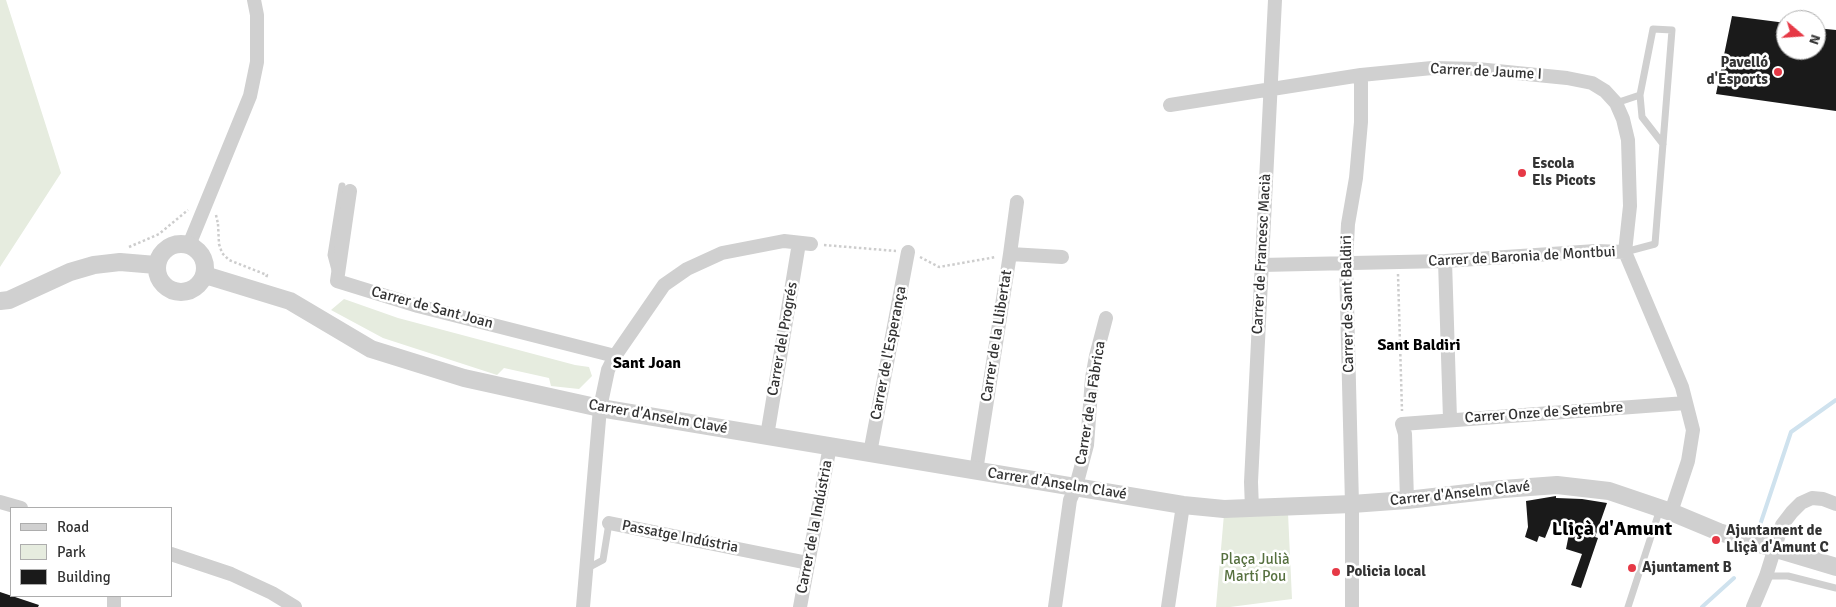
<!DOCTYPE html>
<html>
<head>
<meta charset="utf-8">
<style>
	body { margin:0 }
	#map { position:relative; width:1836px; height:607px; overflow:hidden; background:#fff; font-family:Signika,sans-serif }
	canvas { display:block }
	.legend { position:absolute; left:10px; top:507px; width:162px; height:90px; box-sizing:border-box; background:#fff; border:1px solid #adadad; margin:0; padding:6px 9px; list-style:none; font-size:15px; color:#333 }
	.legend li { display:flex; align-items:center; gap:10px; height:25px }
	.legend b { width:25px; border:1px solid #adadad }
	.north { position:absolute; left:1776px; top:10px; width:50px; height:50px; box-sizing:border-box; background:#fff; border:1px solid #adadad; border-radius:50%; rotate:108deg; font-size:14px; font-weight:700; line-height:20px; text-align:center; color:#333 }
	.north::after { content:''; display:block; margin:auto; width:18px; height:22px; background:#e63946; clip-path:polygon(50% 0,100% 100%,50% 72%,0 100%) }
</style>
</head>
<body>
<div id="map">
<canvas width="1836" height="607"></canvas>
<ul class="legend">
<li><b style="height:6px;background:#d0d0d0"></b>Road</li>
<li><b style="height:14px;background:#e6ecdf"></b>Park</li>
<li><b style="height:14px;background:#1a1a1a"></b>Building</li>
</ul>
<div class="north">N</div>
</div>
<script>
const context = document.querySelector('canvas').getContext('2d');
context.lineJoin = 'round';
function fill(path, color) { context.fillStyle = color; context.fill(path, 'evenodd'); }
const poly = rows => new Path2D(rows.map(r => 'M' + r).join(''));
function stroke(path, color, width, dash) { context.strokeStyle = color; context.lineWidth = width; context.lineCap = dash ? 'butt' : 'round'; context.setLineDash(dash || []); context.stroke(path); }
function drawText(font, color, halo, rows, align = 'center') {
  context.font = font + ' Signika,sans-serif'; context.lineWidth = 5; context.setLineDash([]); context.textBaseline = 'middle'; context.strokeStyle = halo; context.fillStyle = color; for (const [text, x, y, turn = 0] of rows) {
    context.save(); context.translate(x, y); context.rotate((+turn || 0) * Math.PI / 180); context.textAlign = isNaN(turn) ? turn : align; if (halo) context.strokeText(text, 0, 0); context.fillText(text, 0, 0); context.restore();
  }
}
fill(poly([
	[0,0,6,0,61,173,0,267],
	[344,299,398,318,575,365,589,367,592,376,579,389,551,386,549,378,504,368,497,375,383,338,331,310],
	[1288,513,1292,599,1230,607,1216,607,1224,514]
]), '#e6ecdf');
stroke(poly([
	[1761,522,1791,432,1836,400],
	[1702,607,1734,578]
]), '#cfe2ee', 4);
fill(poly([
	[1732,16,1786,23,1786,50,1816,50,1816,28,1836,30,1836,111,1716,94],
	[1556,496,1556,498,1582,499,1607,503,1595,537,1598,538,1581,588,1571,585,1582,554,1566,549,1570,529,1551,523,1545,538,1539,536,1537,542,1525,537,1528,527,1526,501],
	[0,592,39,605,38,607,0,607]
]), '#1a1a1a');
stroke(poly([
	[216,215,218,224],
	[218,224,219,244,222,253,229,260,267,275,266,278],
	[824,245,896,251],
	[129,247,159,234,188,210],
	[920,257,939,267,996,257],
	[1398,274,1402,411]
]), '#cdcdcd', 2.5, [2.5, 2.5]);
stroke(poly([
	[1640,95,1642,117,1663,144],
	[1616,103,1640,95,1653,29,1672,30,1655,244,1625,252],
	[335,270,331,255,342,186],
	[586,569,603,560,609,523],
	[1766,576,1788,576,1836,588],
	[1628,607,1660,509]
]), '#d0d0d0', 7);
stroke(poly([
	[1170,105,1361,75,1432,68,1477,69,1567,78,1592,83,1605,91,1616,103,1623,119,1628,140,1630,206,1625,252,1682,387,1693,430,1688,461,1671,512],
	[350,191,337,281,418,306,615,356],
	[189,245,250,96,257,62,257,15,254,0],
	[1010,254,1062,257],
	[1445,261,1450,419],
	[1261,265,1445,261,1596,251,1625,252],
	[767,436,799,243],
	[870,453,908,252],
	[976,471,1010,254,1017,202],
	[1407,500,1405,434,1402,424,1686,403],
	[0,502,21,508],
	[1252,509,1251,482,1275,0],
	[609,523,808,563],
	[171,554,231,574,272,593,295,607],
	[114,596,114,607],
	[583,607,600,408,608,370,615,356,664,285,687,269,722,253,784,241,811,244],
	[800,607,830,446],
	[1055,607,1070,500,1076,486,1087,445,1092,378,1096,356,1106,318],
	[1168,607,1183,505],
	[1352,607,1352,504,1346,263,1348,224,1356,178,1361,122,1361,75],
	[1753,607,1766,576,1782,525,1792,512,1801,503,1812,498,1823,499,1836,504]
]), '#d0d0d0', 14);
stroke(poly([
	'157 268a24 24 0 1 1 48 0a24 24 0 1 1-48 0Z',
	[205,275,290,301,371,349,464,378,600,408,1183,505,1224,509,1352,504,1407,500,1503,489,1557,485,1609,491,1671,512,1719,532,1836,567],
	[0,301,9,300,70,272,94,265,120,262,156,265]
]), '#d0d0d0', 18);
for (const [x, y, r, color] of [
	[1778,72,5,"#e63946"],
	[1522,173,5,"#e63946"],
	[1716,540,5,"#e63946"],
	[1632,568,5,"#e63946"],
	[1336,572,5,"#e63946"]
]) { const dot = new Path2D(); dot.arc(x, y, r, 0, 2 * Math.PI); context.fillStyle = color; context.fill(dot); stroke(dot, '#fff', 2); }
drawText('bold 15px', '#333', '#fff', [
	["Pavelló",1768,63,"right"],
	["d'Esports",1768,80,"right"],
	["Escola",1532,164],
	["Els Picots",1532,181],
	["Ajuntament de",1726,531],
	["Lliçà d'Amunt C",1726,548],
	["Ajuntament B",1642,568],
	["Policia local",1346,572]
], 'left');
drawText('15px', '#333', '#fff', [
	["Carrer de Jaume I",1486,72,3],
	["Carrer de Francesc Macià",1262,254,-87],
	["Carrer de Baronia de Montbui",1522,257,-3],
	["Carrer de Sant Baldiri",1348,304,-91],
	["Carrer de Sant Joan",432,308,15],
	["Carrer de la Llibertat",997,336,-81],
	["Carrer del Progrés",783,339,-80],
	["Carrer de l'Esperança",889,353,-79],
	["Carrer de la Fàbrica",1091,403,-81],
	["Carrer Onze de Setembre",1544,413,-4],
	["Carrer d'Anselm Clavé",658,417,10],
	["Carrer d'Anselm Clavé",1057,484,9],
	["Carrer d'Anselm Clavé",1460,494,-6],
	["Carrer de la Indústria",815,527,-79],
	["Passatge Indústria",680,537,11]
]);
drawText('15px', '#56703f', '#fff', [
	["Plaça Julià",1255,560],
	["Martí Pou",1255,577]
]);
drawText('bold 16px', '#000', '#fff', [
	["Sant Baldiri",1419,346],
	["Sant Joan",647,364]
]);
drawText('bold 20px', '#000', '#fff', [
	["Lliçà d'Amunt",1612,530]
]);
</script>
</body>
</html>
